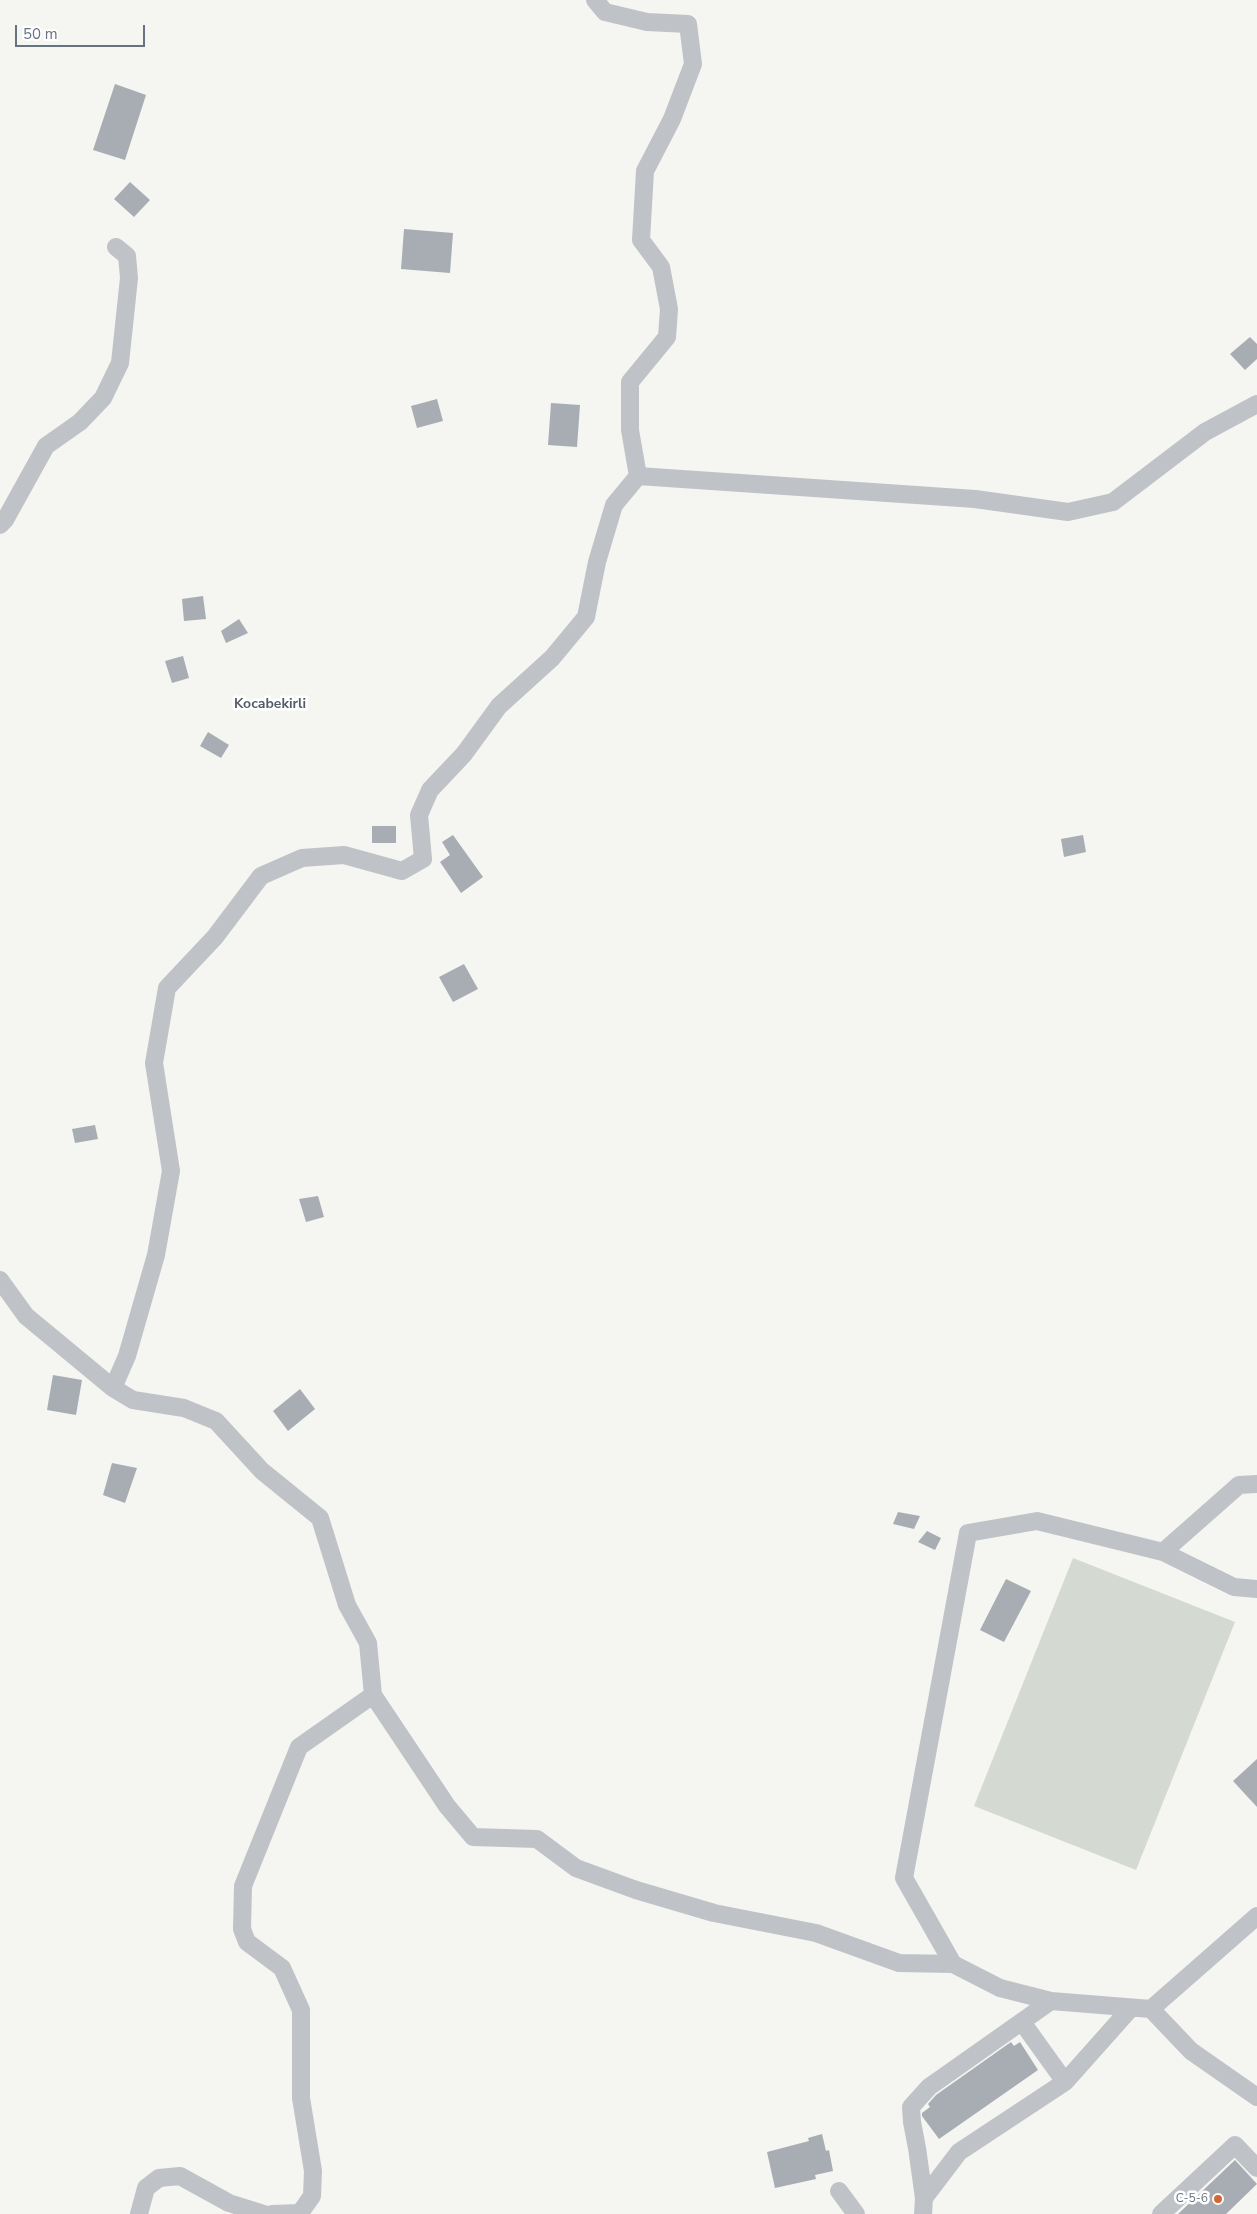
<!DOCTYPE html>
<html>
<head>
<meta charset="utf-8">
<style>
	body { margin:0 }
	#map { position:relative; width:1257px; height:2214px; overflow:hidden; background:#f5f5f2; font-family:"Nunito Sans",sans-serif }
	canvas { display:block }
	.scale { position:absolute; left:15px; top:25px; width:130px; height:22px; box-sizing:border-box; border:2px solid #677380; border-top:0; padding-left:6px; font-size:15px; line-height:18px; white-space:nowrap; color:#677380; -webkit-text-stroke:4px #fff; paint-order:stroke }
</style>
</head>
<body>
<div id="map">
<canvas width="1257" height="2214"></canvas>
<div class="scale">50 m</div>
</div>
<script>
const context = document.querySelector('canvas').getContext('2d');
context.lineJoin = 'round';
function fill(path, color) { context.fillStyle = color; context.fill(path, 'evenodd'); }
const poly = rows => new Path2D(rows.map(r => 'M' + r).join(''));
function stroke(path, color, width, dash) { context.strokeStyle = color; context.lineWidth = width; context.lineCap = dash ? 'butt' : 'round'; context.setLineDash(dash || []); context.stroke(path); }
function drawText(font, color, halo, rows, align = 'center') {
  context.font = font + ' "Nunito Sans",sans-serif'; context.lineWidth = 5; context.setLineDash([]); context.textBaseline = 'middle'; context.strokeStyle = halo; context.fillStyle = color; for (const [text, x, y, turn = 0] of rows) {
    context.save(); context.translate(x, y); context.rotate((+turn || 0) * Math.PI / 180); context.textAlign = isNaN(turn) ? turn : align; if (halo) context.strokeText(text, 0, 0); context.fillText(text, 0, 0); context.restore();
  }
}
fill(poly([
	[1073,1558,1235,1622,1136,1870,974,1806]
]), '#d4dad2');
fill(poly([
	[115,84,146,95,125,160,93,150],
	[130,182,150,200,134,217,114,199],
	[404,229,453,233,450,273,401,269],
	[1250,337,1257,344,1257,359,1245,370,1230,354],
	[437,399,443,421,417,428,411,406],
	[551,403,580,405,577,447,548,445],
	[203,596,206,619,184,621,182,599],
	[239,619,248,633,226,643,221,631],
	[183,656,189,678,172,683,165,661],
	[208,732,229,745,221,758,200,746],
	[372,826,396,826,396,843,372,843],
	[453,835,483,877,461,893,440,862,450,855,442,842],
	[1083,835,1086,852,1064,857,1061,839],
	[464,964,478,989,453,1002,439,977],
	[95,1125,98,1139,75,1143,72,1129],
	[318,1196,324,1217,306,1222,299,1199],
	[53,1375,82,1380,76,1415,47,1410],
	[300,1389,315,1409,288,1431,273,1411],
	[112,1463,137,1468,125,1503,103,1495],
	[898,1512,920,1516,914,1529,893,1524],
	[927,1531,941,1538,935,1550,918,1542],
	[1006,1579,1031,1591,1004,1642,980,1630],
	[1257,1759,1257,1807,1233,1781],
	[1011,2042,1014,2046,1020,2042,1038,2070,939,2139,922,2116,922,2113,930,2107,928,2104,936,2095],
	[822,2134,826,2151,829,2150,833,2171,815,2175,816,2179,775,2188,767,2152,809,2141,808,2138],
	[1235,2160,1257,2184,1226,2214,1178,2214]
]), '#a7adb2');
stroke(poly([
	[595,0,605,12,647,22,688,24,693,64,672,119,645,171,641,240,661,267,669,309,667,337,630,382,630,430,638,476],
	[1257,404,1205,432,1113,502,1068,512,975,499,638,476,614,505,597,562,586,617,552,658,499,706,464,754,430,790,419,815,423,859,402,871,344,855,302,858,261,876,215,937,167,988,154,1063,171,1171,156,1255,127,1356,113,1388,133,1400,184,1408,216,1421,262,1471,320,1518,347,1605,368,1643,373,1695,447,1806,473,1837,537,1839,576,1868,636,1890,714,1913,816,1933,899,1963,953,1964,1000,1988,1051,2001,1151,2009,1257,1916],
	[0,525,5,520,46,446,80,422,103,398,120,363,129,278,127,256,116,247],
	[0,1280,26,1316,113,1388],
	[1163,1552,1239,1485,1257,1484],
	[953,1964,904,1878,968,1533,1037,1521,1163,1552,1234,1587,1257,1589],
	[1151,2009,1191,2051,1257,2097],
	[1022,2022,1065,2082],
	[839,2191,856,2214],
	[924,2198,917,2148,912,2122,911,2107,929,2087,1051,2001],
	[139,2214,146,2188,159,2178,180,2176,229,2203,264,2214],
	[272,2214,300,2213,312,2196,313,2171,301,2098,301,2010,282,1968,247,1942,242,1929,243,1886,299,1747,373,1695],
	[923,2214,924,2198,959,2152,1065,2082,1130,2009],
	[1161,2214,1235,2145,1257,2168]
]), '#bfc2c6', 18);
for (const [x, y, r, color] of [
	[1218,2199,5,"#d26736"]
]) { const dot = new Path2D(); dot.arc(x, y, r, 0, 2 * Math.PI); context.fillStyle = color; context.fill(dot); stroke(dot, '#fff', 2); }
drawText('12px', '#677380', '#fff', [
	["C-5-6",1208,2199]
], 'right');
drawText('bold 14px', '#545d66', '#fff', [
	["Kocabekirli",270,705]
]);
</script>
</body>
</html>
